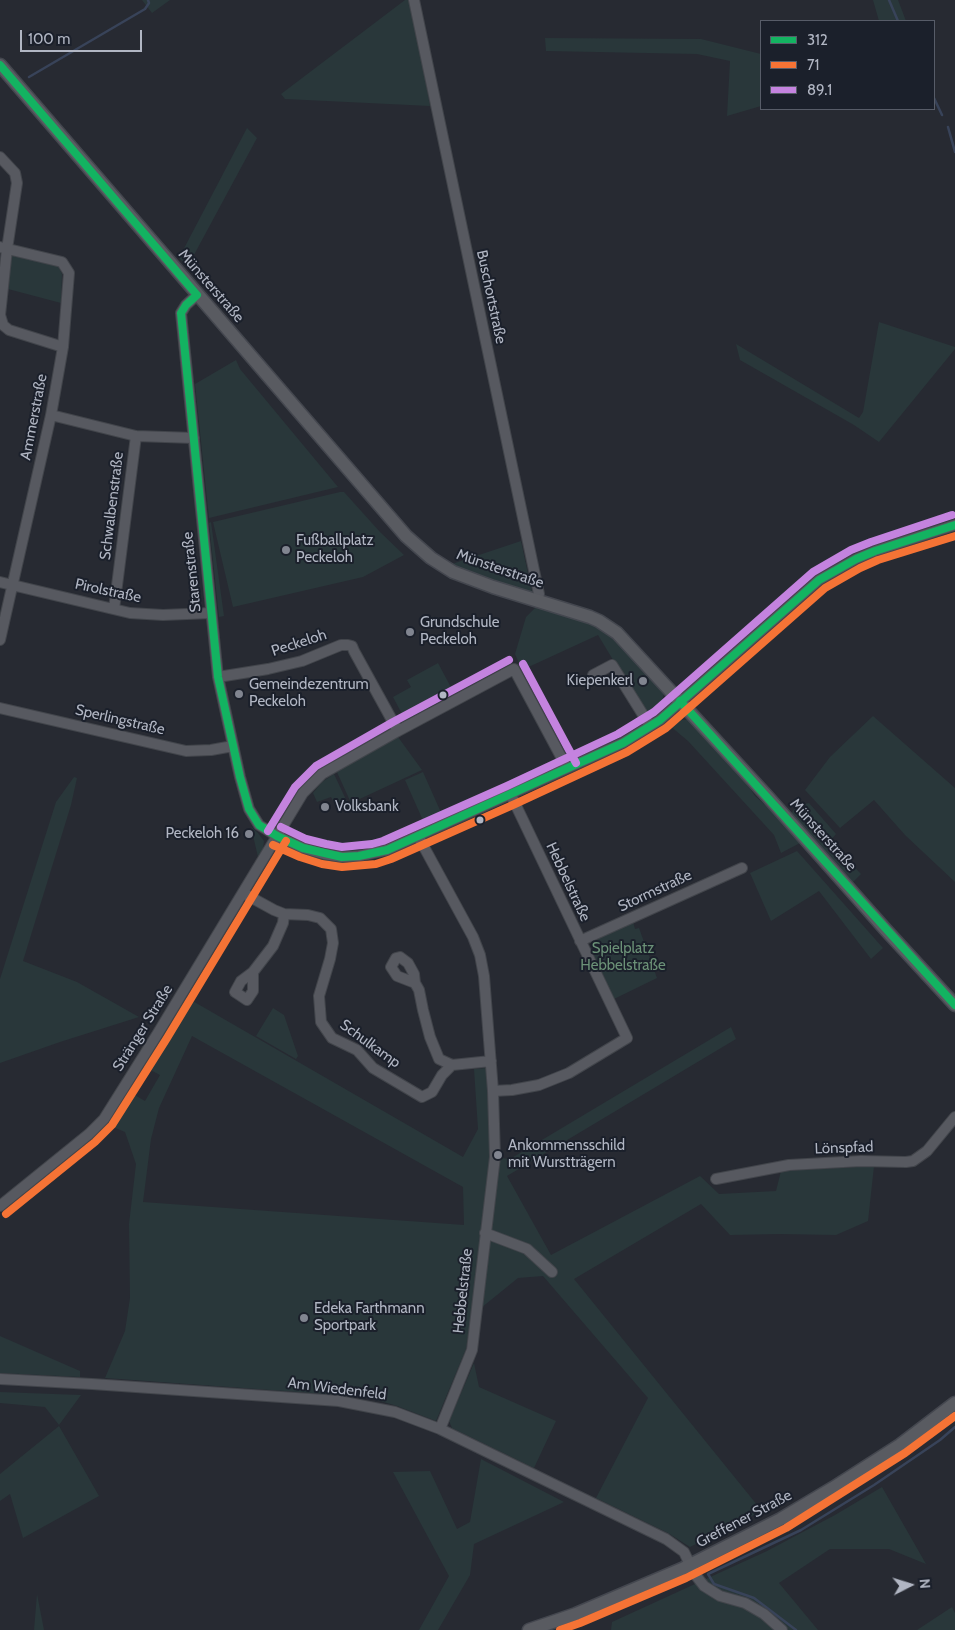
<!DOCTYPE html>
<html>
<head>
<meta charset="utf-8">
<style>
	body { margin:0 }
	#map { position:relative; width:955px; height:1630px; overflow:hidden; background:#272a32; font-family:Cabin,sans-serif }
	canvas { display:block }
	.legend { position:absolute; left:760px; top:20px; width:175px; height:90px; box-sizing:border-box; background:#1b202b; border:1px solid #575c68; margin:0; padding:6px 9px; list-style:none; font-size:15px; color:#b1b6c3 }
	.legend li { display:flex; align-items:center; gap:10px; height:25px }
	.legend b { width:25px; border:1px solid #575c68 }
	.north { position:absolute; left:885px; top:1560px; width:50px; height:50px; -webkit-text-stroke:4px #1b202b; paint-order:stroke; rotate:85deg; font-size:14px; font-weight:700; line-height:20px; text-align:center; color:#b1b6c3 }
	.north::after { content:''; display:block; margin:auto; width:18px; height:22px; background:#b1b6c3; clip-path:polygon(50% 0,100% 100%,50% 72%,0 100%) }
	.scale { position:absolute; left:20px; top:30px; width:122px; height:22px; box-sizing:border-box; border:2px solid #b1b6c3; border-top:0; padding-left:6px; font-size:15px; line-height:18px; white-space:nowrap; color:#b1b6c3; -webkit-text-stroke:4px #1b202b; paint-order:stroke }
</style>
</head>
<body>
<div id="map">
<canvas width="955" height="1630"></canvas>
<ul class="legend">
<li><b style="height:6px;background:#13b361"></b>312</li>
<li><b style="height:6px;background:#f57335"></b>71</li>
<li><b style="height:6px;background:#c483df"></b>89.1</li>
</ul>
<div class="north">N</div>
<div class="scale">100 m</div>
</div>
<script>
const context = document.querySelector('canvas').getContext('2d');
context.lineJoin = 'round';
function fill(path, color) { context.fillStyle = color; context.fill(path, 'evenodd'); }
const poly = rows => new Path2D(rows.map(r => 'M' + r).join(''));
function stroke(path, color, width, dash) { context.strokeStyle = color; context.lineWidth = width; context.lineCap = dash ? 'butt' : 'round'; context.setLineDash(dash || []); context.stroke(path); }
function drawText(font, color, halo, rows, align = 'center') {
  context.font = font + ' Cabin,sans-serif'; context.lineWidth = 4; context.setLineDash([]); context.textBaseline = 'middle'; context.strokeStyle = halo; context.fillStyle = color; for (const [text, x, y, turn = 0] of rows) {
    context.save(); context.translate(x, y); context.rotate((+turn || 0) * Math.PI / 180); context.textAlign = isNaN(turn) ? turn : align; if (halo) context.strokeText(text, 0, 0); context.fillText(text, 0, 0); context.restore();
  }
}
fill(poly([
	[142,0,170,0,152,13],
	[405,0,411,0,430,106,285,99,281,94],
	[873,0,898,0,906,21,879,21],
	[545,38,701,39,761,54,761,106,727,116,730,61,697,54,546,51],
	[247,128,257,138,188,266,179,258],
	[12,254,58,266,62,274,61,303,8,289],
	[879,322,955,347,955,349,879,442,854,425,740,360,736,344,859,418,863,412],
	[236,360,240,369,338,487,209,518,195,384],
	[340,492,344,492,380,532,404,555,363,577,233,607,213,522],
	[211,522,224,616,219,617,209,523],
	[521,541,532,592,461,571,449,565],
	[537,606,596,624,610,633,658,684,664,693,662,702,655,712,648,718,598,635,522,670,515,654,526,617],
	[438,663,454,693,404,722,401,722,397,717,402,714,393,697,411,687,407,680],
	[873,716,955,788,955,882,905,835,874,800,840,828,805,790,830,757],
	[680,720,691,720,738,771,755,796,776,815,800,843,781,853,774,835,688,741,669,725],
	[398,737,422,770,351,803,336,770],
	[423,772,443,817,425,825,405,780],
	[334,774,349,806,339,812,331,797,317,802,313,793,322,782],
	[74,777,77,778,71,805,23,961,77,982,139,1017,60,1042,0,1063,0,979,56,802],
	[809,803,836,834,830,841,861,874,853,882,791,814,796,806],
	[251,827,258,833,264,841,263,849,258,857],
	[797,851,883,948,871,959,819,891,771,921,750,873],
	[633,922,635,929,639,928,657,978,614,999,594,956,594,944,599,938],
	[184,996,463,1157,478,1129,474,1069,487,1068,492,1151,491,1157,510,1159,731,1027,736,1039,507,1176,551,1255,700,1176,719,1194,776,1191,781,1171,874,1166,868,1221,836,1235,779,1234,730,1235,701,1204,574,1279,762,1511,690,1547,668,1533,596,1498,648,1398,543,1276,518,1278,481,1308,473,1304,466,1349,436,1421,397,1406,367,1397,105,1378,125,1331,130,1298,129,1224,136,1164,125,1132,108,1125,128,1091,145,1101,160,1075,143,1066],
	[192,1036,463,1187,464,1225,143,1202,151,1139,159,1108],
	[273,1008,284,1015,298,1056,296,1059,256,1036],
	[0,1336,80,1371,80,1377,0,1373],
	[474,1363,479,1387,556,1421,534,1468,452,1428,449,1421],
	[0,1392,81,1395,59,1425,45,1407,0,1403],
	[59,1426,99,1496,23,1538,10,1494,0,1501,0,1474],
	[481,1459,564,1502,474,1544,470,1575,438,1630,419,1630,449,1576,393,1472,430,1471,457,1529,470,1522],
	[882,1487,926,1564,889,1549,830,1549,779,1583,818,1630,611,1630,612,1622,767,1551,835,1515],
	[37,1594,44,1630,34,1630],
	[952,1607,955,1613,955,1630,917,1630]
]), '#29373a');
stroke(poly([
	[889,0,898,21],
	[29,77,145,9,149,3,148,0],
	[934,98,942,115],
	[948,127,955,152],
	[796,1630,754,1598,714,1584,708,1574,801,1530,874,1485,940,1440,955,1427]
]), '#384359', 2.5);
const minor = poly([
	[414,0,539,594,537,600],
	[0,157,15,173,17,183,7,249,0,315,3,325,9,330,63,347],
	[0,247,62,262,69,273,63,347,51,415,0,640],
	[197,295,186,305,181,313,218,677,240,777,249,809,259,825,277,836,303,848,324,854,342,857,359,856,387,850,623,743,660,720,819,580,856,559,875,551,955,525],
	[51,415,136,436,194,438],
	[0,582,130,613,163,615,211,613],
	[114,609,136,436],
	[593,675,612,665,650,726],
	[218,677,268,669,302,661,341,645,348,645,352,646,354,651,398,731],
	[0,708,186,751,211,750,233,746],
	[418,836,473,937,480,955,484,976,493,1091,512,1090,539,1085,569,1073,627,1038,511,795],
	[243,893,274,910,284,914,308,915,320,918,331,929,333,943,330,959,319,996,321,1022,332,1038,357,1050,373,1068,422,1097,432,1092,442,1075,452,1065,491,1061],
	[580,941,742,868],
	[253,972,241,981,235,992,247,1000,253,991,253,972,273,946,283,923,284,914],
	[415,983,414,974,408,963,400,957,396,958,391,967,397,976,415,983,419,990,423,1010,430,1037,439,1059,452,1065],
	[716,1179,789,1165,861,1161,906,1162,913,1161,927,1151,955,1117],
	[0,1206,89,1134,104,1119,158,1033,303,793,322,774,398,731,514,669,567,768],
	[485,1233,527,1249,552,1272],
	[0,1379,92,1384,339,1401,395,1412,440,1429,666,1539,684,1552,694,1573,704,1586,720,1596,745,1603,764,1614,782,1630],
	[440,1429,472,1350,495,1157,493,1091]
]);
const major = poly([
	[0,65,406,536,431,558,453,572,493,587,590,617,599,621,617,633,767,796,885,929,955,1005],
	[529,1630,576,1614,682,1569,781,1519,833,1488,900,1445,955,1403]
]);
stroke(minor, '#42454b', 12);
stroke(major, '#44474f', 15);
stroke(minor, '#575960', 10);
stroke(major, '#595b61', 12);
stroke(poly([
	[0,65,197,295],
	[197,295,186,305,181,313,218,677,240,777,249,809,259,825,277,836,303,848,342,857,359,856,387,850,623,743,660,720,819,580,856,559,875,551,955,525],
	[680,701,955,1005]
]), '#13b361', 8);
stroke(poly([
	[273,845,300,857,322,864,342,867,376,864,391,859,515,804,627,752,666,728,825,588,860,568,878,560,955,536],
	[6,1214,95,1142,112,1125,167,1038,286,841],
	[560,1630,580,1623,686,1578,786,1528,905,1453,955,1416]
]), '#f57335', 8);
stroke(poly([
	[523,664,576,763],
	[281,827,306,839,326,844,342,847,372,844,383,841,507,786,618,734,654,712,813,572,851,550,871,542,952,515],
	[268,831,295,787,316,766,393,722,509,660]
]), '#c483df', 8);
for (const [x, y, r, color] of [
	[286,550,5,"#818590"],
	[410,632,5,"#818590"],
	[643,681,5,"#818590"],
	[239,694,5,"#818590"],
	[443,695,4.5,"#b1b6c3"],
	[325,807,5,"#818590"],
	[480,820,4.5,"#b1b6c3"],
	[249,834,5,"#818590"],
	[498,1155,5,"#818590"],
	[304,1318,5,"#818590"]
]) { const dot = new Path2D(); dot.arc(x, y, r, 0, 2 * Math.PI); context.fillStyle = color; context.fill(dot); stroke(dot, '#1b202b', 2); }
drawText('15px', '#b1b6c3', '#1b202b', [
	["Münsterstraße",211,286,49],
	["Buschortstraße",491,297,78],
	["Ammerstraße",34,417,-79],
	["Schwalbenstraße",112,506,-83],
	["Münsterstraße",500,569,19],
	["Starenstraße",192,572,-96],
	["Pirolstraße",108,591,12],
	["Peckeloh",299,643,-18],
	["Sperlingstraße",120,720,13],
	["Münsterstraße",823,835,48],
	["Hebbelstraße",568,882,65],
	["Stormstraße",655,891,-25],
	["Stränger Straße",143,1028,-58],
	["Schulkamp",370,1044,36],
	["Lönspfad",844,1148,-2],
	["Hebbelstraße",463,1291,-84],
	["Am Wiedenfeld",337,1389,7],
	["Greffener Straße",744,1519,-28]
]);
drawText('15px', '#b1b6c3', '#1b202b', [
	["Fußballplatz",296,541],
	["Peckeloh",296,558],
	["Grundschule",420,623],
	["Peckeloh",420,640],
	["Kiepenkerl",633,681,"right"],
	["Gemeindezentrum",249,685],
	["Peckeloh",249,702],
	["Volksbank",335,807],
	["Peckeloh 16",239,834,"right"],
	["Ankommensschild",508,1146],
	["mit Wurstträgern",508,1163],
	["Edeka Farthmann",314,1309],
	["Sportpark",314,1326]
], 'left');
drawText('15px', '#6b9177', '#1b202b', [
	["Spielplatz",623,949],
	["Hebbelstraße",623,966]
]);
</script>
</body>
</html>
